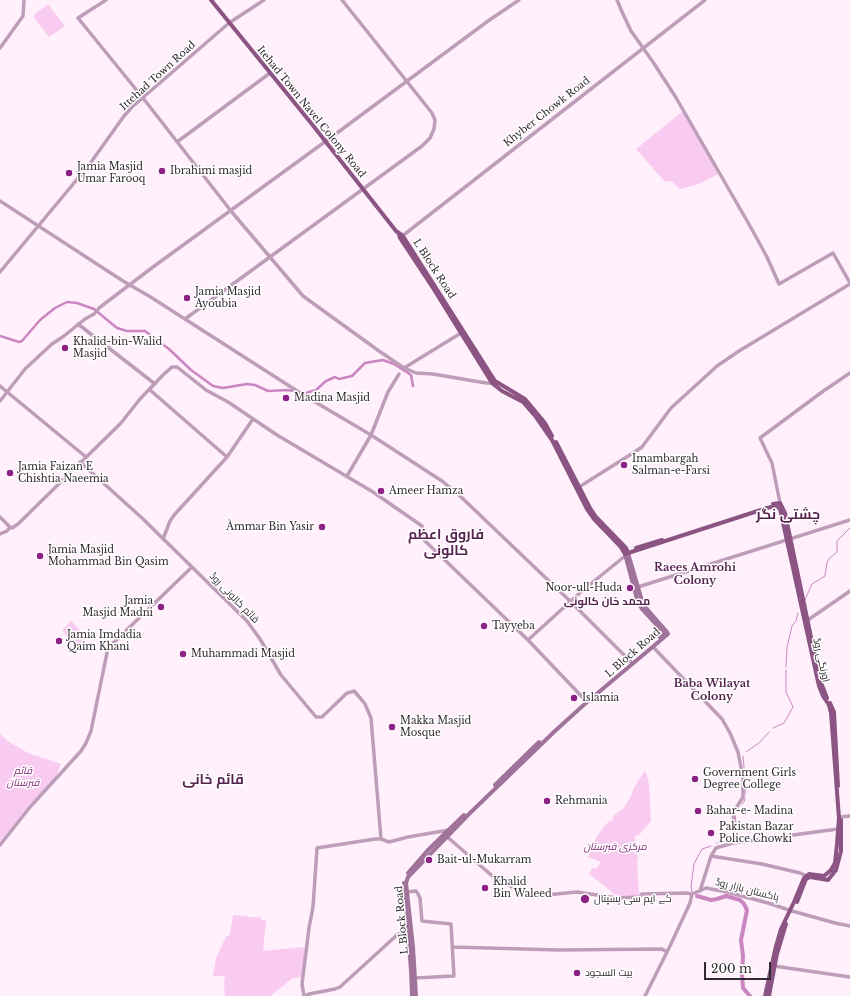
<!DOCTYPE html>
<html>
<head>
<meta charset="utf-8">
<style>
	body { margin:0 }
	#map { position:relative; width:850px; height:996px; overflow:hidden; background:#fff0fc; font-family:"Libre Baskerville",serif }
	canvas { display:block }
	.scale { position:absolute; left:704px; top:962px; width:67px; height:18px; box-sizing:border-box; border:2px solid #30292f; border-top:0; padding-left:5px; font-size:12px; line-height:14px; white-space:nowrap; color:#30292f; -webkit-text-stroke:3px #fff; paint-order:stroke }
</style>
</head>
<body>
<div id="map">
<canvas width="850" height="996"></canvas>
<div class="scale">200 m</div>
</div>
<script>
const context = document.querySelector('canvas').getContext('2d');
context.lineJoin = 'round';
function fill(path, color) { context.fillStyle = color; context.fill(path, 'evenodd'); }
const poly = rows => new Path2D(rows.map(r => 'M' + r).join(''));
function stroke(path, color, width, dash) { context.strokeStyle = color; context.lineWidth = width; context.lineCap = dash ? 'butt' : 'round'; context.setLineDash(dash || []); context.stroke(path); }
function drawText(font, color, halo, rows, align = 'center') {
  context.font = font + ' "Libre Baskerville",Cairo,serif'; context.lineWidth = 3; context.setLineDash([]); context.textBaseline = 'middle'; context.strokeStyle = halo; context.fillStyle = color; for (const [text, x, y, turn = 0] of rows) {
    context.save(); context.translate(x, y); context.rotate((+turn || 0) * Math.PI / 180); context.textAlign = isNaN(turn) ? turn : align; if (halo) context.strokeText(text, 0, 0); context.fillText(text, 0, 0); context.restore();
  }
}
fill(poly([
	[48,4,65,26,49,37,34,18,35,14],
	[683,111,720,173,699,184,680,189,672,181,665,182,636,149],
	[71,621,87,637,76,649,62,630],
	[0,734,9,742,28,753,61,764,57,774,52,781,29,805,0,842],
	[645,771,647,774,649,785,651,821,639,835,635,836,636,852,638,857,637,862,639,892,639,895,634,896,617,896,589,874,592,868,596,869,601,862,588,857,593,843,600,832,607,823,613,820,613,816,624,808,631,796,634,787],
	[233,915,261,918,261,920,266,920,263,951,305,947,302,977,293,978,270,996,225,996,224,986,225,976,213,976,216,958,226,937,230,934]
]), '#f9cbf1');
stroke(poly([
	[805,600,812,584,825,576,827,562,830,558,837,552,837,541,850,528],
	[786,667,787,647,792,626,796,621,798,613],
	[773,728,784,723,793,707,786,692,786,670],
	[746,752,760,742,769,732],
	[743,756,745,778,745,795],
	[742,804,744,802,745,798],
	[736,823,735,813,738,809],
	[717,843,732,839],
	[692,892,691,886,694,864,702,849,711,846]
]), '#cb86c2', 1);
stroke(poly([
	[0,336,19,342,22,341,40,320,55,308,67,302,77,303,94,309,117,328,127,331,145,331,169,349,191,370,213,386,223,388,247,384,255,385,268,391,288,390,306,393,316,390,326,381,335,377,339,379,352,376,365,363,383,360,394,364,411,375,413,386]
]), '#cb86c2', 2.5);
stroke(poly([
	[697,896,711,900,717,899,726,896,740,900,744,904,747,910,741,940,743,956,742,974,743,988,750,996]
]), '#cb86c2', 4);
stroke(poly([
	[106,0,78,18,143,98,231,211,303,296,379,351,404,368,416,373,433,374,486,383,492,383,494,382],
	[617,0,623,14,631,31,653,62,675,96,750,226,767,257,779,284,833,253,850,283],
	[0,48,23,16,24,0],
	[177,142,270,73],
	[0,201,123,281,149,296,305,396,371,435,442,481,459,495,571,602,631,662],
	[401,237,705,0],
	[0,272,89,165,124,116,132,107,229,23,264,0],
	[185,319,422,146,430,138,434,129,435,120,432,113,342,0],
	[78,324,155,384],
	[404,368,461,333],
	[0,386,86,457],
	[150,390,227,457],
	[0,401,25,369,52,344,64,336,85,319,94,314,99,308,153,267,337,133,488,21,519,0],
	[80,462,142,518,247,621,260,639,281,675,316,717,322,717,347,693,351,692,354,691,361,699,365,704,371,718,381,839,389,842,408,837,449,830],
	[347,476,371,435,388,392,399,374],
	[579,487,633,453,642,447,671,408,717,366,739,351,850,284],
	[780,503,772,463,760,438,822,392,850,373],
	[0,517,10,527,12,528,18,524,121,423,140,399,163,375,172,367,177,367,206,390,228,402,277,435,373,492,422,526,423,529,423,535,424,540,528,640,587,702],
	[0,534,7,531,10,527],
	[163,539,170,521,175,514,227,457,253,419],
	[638,587,850,520],
	[808,620,850,591],
	[528,640,582,591,625,556],
	[653,647,722,719,730,733,738,752,743,777,743,797,733,813,735,830,733,843],
	[841,817,850,816],
	[445,835,497,880,523,892,536,896,577,892,617,898,639,897,642,894,686,893,692,894],
	[0,845,30,807,81,751,86,743,91,731,108,648,192,567],
	[711,856,762,864,800,873,809,877],
	[700,891,711,856,716,848,733,843,838,829],
	[407,892,416,891,418,894,420,898,422,921,451,924,454,976,415,978],
	[692,894,706,888,727,892,768,903,792,911,835,923,850,926],
	[452,947,559,950,662,949,667,952],
	[774,966,850,977],
	[304,996,302,984,309,928,313,907,317,848,375,839,381,839],
	[305,996,309,994,335,989,340,987,397,935,408,929],
	[645,996,670,946,690,903,692,894]
]), '#bd9db8', 3.5);
stroke(poly([
	[625,554,637,599,642,609,663,632,664,634,660,637],
	[495,785,539,742],
	[408,873,428,850,464,815],
	[404,883,411,970,412,996],
	[416,996,413,947,406,883,408,877,469,814,555,731,587,702,668,634,667,632,646,608,642,601,628,553]
]), '#a0739a', 4);
stroke(poly([
	[211,0,311,123,396,231,403,236,495,381,525,399,545,423,552,436],
	[399,234,400,238,433,288,492,383,502,391,523,402,536,417,552,440,587,509,594,519,620,546,625,554,767,508,776,506,780,509,819,686,823,696,829,705,831,713,839,818,837,844,835,863,831,870,824,876,809,874,804,878,794,902,781,929,776,946,765,996],
	[556,442,590,508,596,517,626,548,628,553],
	[773,504,780,503,785,513,820,680,827,698],
	[636,548,662,540],
	[830,703,834,712,838,786],
	[797,902,806,879,810,877,828,880,836,870,841,851,841,820],
	[769,996,777,954,786,924]
]), '#8b5483', 4);
for (const [x, y, r, color] of [
	[162,171,4,"#8d2084"],
	[69,173,4,"#8d2084"],
	[187,298,4,"#8d2084"],
	[65,348,4,"#8d2084"],
	[286,398,4,"#8d2084"],
	[624,465,4,"#8d2084"],
	[10,473,4,"#8d2084"],
	[381,491,4,"#8d2084"],
	[322,527,4,"#8d2084"],
	[40,556,4,"#8d2084"],
	[630,588,4,"#8d2084"],
	[161,607,4,"#8d2084"],
	[484,626,4,"#8d2084"],
	[59,641,4,"#8d2084"],
	[183,654,4,"#8d2084"],
	[574,698,4,"#8d2084"],
	[392,727,4,"#8d2084"],
	[695,779,4,"#8d2084"],
	[547,801,4,"#8d2084"],
	[698,811,4,"#8d2084"],
	[711,833,4,"#8d2084"],
	[429,860,4,"#8d2084"],
	[485,888,4,"#8d2084"],
	[585,899,5,"#8d2084"],
	[577,973,4,"#8d2084"]
]) { const dot = new Path2D(); dot.arc(x, y, r, 0, 2 * Math.PI); context.fillStyle = color; context.fill(dot); stroke(dot, '#fff', 1.5); }
drawText('10px', '#30292f', '#fff', [
	["Ittehad Town Road",158,76,-42],
	["Itehad Town Navel Colony Road",311,112,51],
	["Khyber Chowk Road",547,112,-38],
	["L Block Road",434,269,57],
	["قائم کالونی روڈ",234,598,46],
	["L Block Road",633,653,-41],
	["اورنگی روڈ",821,660,77],
	["پاکستان بازار روڈ",747,890,14],
	["L Block Road",402,920,-95]
]);
drawText('10px', '#30292f', '#fff', [
	["Jamia Masjid",77,167],
	["Umar Farooq",77,179],
	["Ibrahimi masjid",170,171],
	["Jamia Masjid",195,292],
	["Ayoubia",195,304],
	["Khalid-bin-Walid",73,342],
	["Masjid",73,354],
	["Madina Masjid",294,398],
	["Imambargah",632,459],
	["Salman-e-Farsi",632,471],
	["Jamia Faizan E",18,467],
	["Chishtia Naeemia",18,479],
	["Ameer Hamza",389,491],
	["Àmmar Bin Yasir",314,527,"right"],
	["Jamia Masjid",48,550],
	["Mohammad Bin Qasim",48,562],
	["Noor-ull-Huda",622,588,"right"],
	["Jamia",153,601,"right"],
	["Masjid Madni",153,613,"right"],
	["Tayyeba",492,626],
	["Jamia Imdadia",67,635],
	["Qaim Khani",67,647],
	["Muhammadi Masjid",191,654],
	["Islamia",582,698],
	["Makka Masjid",400,721],
	["Mosque",400,733],
	["Government Girls",703,773],
	["Degree College",703,785],
	["Rehmania",555,801],
	["Bahar-e- Madina",706,811],
	["Pakistan Bazar",719,827],
	["Police Chowki",719,839],
	["Bait-ul-Mukarram",437,860],
	["Khalid",493,882],
	["Bin Waleed",493,894],
	["کے ایم سی ہسپتال",594,899],
	["بیت السجود",585,973]
], 'left');
drawText('italic 10px', '#802d78', '#fff', [
	["قائم",23,771],
	["قبرستان",23,783],
	["مرکزی قبرستان",615,847]
]);
drawText('bold 11px', '#572351', '#fff', [
	["Raees Amrohi",695,568],
	["Colony",695,581],
	["محمد خان کالونی",607,602],
	["Baba Wilayat",712,684],
	["Colony",712,697]
]);
drawText('bold 14px', '#572351', '#fff', [
	["چشتی نگر",788,515],
	["فاروق اعظم",446,535],
	["کالونی",446,551],
	["قائم خانى",213,780]
]);
</script>
</body>
</html>
